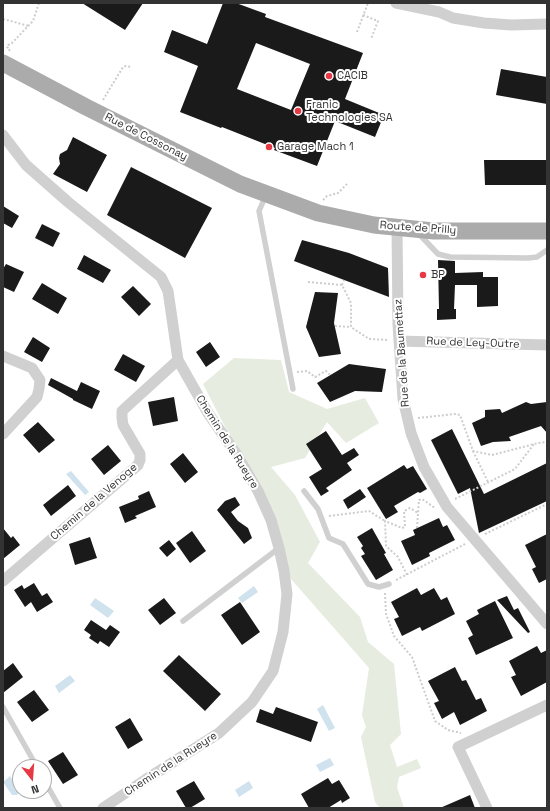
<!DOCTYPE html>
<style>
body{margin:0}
#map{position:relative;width:550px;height:811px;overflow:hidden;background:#fff;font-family:"Space Grotesk",sans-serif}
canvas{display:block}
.frame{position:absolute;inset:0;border:4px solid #333;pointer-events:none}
.north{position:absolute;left:12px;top:759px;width:40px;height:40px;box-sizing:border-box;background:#fff;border:1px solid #adadad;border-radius:50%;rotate:163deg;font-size:11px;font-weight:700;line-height:16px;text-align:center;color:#333}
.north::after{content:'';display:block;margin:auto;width:14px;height:18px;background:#e63946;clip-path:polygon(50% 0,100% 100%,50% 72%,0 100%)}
</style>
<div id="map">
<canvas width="550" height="811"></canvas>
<div class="frame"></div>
<div class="north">N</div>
</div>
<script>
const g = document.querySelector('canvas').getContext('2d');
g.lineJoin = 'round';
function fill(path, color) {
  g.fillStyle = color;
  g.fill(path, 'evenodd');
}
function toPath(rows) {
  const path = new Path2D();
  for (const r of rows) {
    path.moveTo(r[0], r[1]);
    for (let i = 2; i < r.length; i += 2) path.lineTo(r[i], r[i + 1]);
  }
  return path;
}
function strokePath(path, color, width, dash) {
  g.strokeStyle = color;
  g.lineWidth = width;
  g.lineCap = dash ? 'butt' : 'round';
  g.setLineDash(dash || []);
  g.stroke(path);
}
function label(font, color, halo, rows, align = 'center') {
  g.font = font + ' "Space Grotesk",sans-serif';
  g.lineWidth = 4;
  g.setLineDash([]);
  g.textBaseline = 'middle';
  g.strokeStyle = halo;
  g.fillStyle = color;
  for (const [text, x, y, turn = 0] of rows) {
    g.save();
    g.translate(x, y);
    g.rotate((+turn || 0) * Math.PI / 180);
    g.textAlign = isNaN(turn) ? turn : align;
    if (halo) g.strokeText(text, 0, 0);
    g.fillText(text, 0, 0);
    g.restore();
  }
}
fill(toPath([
 [234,358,281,360,289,392,327,409,365,398,379,423,346,443,327,422,305,458,271,467,295,495,320,542,308,563,360,617,368,642,394,664,401,734,390,745,397,767,417,759,421,768,399,777,397,787,404,808,380,808,375,802,361,737,366,727,362,715,369,668,284,571,258,491,203,384]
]), '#e6ecdf');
fill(toPath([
 [71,471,89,492,85,495,66,474],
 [254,586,258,592,242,603,238,598],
 [95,598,114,611,108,618,90,605],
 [70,675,75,681,59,693,55,686],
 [323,705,335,728,329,731,317,709],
 [330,758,334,765,320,772,316,765],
 [10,776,19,791,17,795,12,795,3,782],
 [249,781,253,788,239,797,235,790]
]), '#cfe2ee');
fill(toPath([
 [82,3,143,3,125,30],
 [223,3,236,3,266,14,265,17,363,53,345,99,384,115,375,137,335,121,317,166,274,150,275,148,222,127,221,128,180,112,198,66,164,52,172,30,207,44],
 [256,43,310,64,291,110,237,89],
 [501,69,547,77,547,104,496,95],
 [73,137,107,155,87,192,53,174,60,164,59,158,60,154,67,150],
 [484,160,547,160,547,185,485,185],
 [131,167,212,208,185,258,107,215],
 [3,206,19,216,12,228,3,223],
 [42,224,60,233,53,247,35,238],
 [302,240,349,253,388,268,389,297,294,261],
 [84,255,111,270,103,283,77,269],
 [438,260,455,261,455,273,483,272,483,277,498,277,498,306,477,307,477,285,455,285,454,309,456,309,456,319,437,320,437,309,439,309],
 [6,264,24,272,14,292,3,287,3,269],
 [42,283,67,298,58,314,32,299],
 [133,286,151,304,139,316,121,297],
 [315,292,338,293,334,323,341,354,319,357,306,327],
 [33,337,50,348,42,362,24,352],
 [210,342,220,357,206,367,196,352],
 [123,354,145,366,136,382,114,370],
 [349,364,386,369,382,392,355,391,330,402,317,383],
 [51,378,77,391,81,382,100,391,92,409,73,400,73,399,48,385],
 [174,397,178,421,153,426,148,402],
 [526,402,531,404,547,402,547,433,541,426,509,437,511,441,493,442,481,446,472,423,485,417,485,410,500,409,502,413],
 [38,422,55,440,39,453,23,435],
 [452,429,484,494,547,463,547,501,479,533,470,488,458,494,431,440],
 [326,431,342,455,354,448,359,455,347,463,352,470,326,488,329,491,321,496,309,477,322,469,306,444],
 [108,445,121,461,104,475,91,459],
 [183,453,198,472,185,483,170,464],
 [404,465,407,469,413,466,427,489,420,493,418,492,394,506,398,512,386,519,367,488],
 [68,485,76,496,51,516,43,505],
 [360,489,366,497,348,509,343,500],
 [149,491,156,507,135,516,137,518,125,523,119,507,139,499,138,496],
 [235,497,240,505,231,512,238,521,248,528,252,538,244,544,217,510,225,501],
 [439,518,443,527,447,525,455,540,429,553,430,556,412,565,401,541,415,535,413,530],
 [3,528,11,538,13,536,20,545,3,559],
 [372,528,386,553,384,554,393,570,376,580,361,556,365,554,361,548,363,546,357,537],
 [192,531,206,551,190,563,176,543],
 [547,534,547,579,539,583,532,569,536,567,525,545],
 [90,537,97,558,75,565,69,544],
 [169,540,176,549,167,557,159,548],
 [34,583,42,596,47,593,53,602,37,612,31,602,25,607,14,590,22,585,24,589],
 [417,588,421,595,434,588,441,600,447,597,455,614,422,631,420,627,402,636,394,619,399,617,391,602],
 [507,596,514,610,518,608,530,632,528,633,497,600],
 [164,598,176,613,160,625,148,610],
 [495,601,513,638,476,655,468,638,473,635,466,621,479,614,477,610],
 [240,602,260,632,242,645,221,615],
 [91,620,106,630,110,625,120,632,109,647,100,641,98,644,89,638,91,635,84,630],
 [537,646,541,653,547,650,547,682,521,696,511,677,516,675,509,661],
 [179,655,221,694,205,711,163,671],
 [13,663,23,677,3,693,3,671],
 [455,667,462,681,466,680,476,700,481,698,487,711,460,725,454,712,442,719,434,703,439,701,428,681],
 [34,690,49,710,32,722,17,702],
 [276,707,318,722,311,742,256,722,260,709,273,714],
 [130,718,143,740,128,749,115,727],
 [63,752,78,775,63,784,48,761],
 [328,778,332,784,339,780,350,798,342,803,341,800,328,808,309,808,301,794],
 [194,781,205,799,190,808,186,808,176,791],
 [470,795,475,808,440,808]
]), '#1a1a1a');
strokePath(toPath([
 [363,15,378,21,371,39],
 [3,19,29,26],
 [357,32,368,3],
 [9,51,10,49,7,47,8,45,11,44,33,21,39,3],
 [103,100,123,67,126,66,131,67],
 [323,200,327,196,338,193,347,184],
 [308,282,342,285,351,303,351,327,369,339,389,340],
 [342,285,344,280],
 [335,326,351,327],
 [297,372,307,371,315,377,326,371,330,375],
 [418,418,455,414,460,415,473,451,492,455,538,443,547,442],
 [473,451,488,482],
 [455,499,515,469,534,444],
 [329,516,369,511,385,521],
 [417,528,418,513],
 [485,534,547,504],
 [407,575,398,557,386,546,385,521,402,528,405,527,404,511,410,508,418,513,419,500,422,499,435,508],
 [396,580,465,544],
 [385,593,386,614,394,636,412,657,435,721,448,730,461,733]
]), '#cdcdcd', 2, [2, 2]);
strokePath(toPath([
 [266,195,259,211,293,389],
 [419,234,438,254,450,257,528,258,537,257,547,250],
 [304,491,318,509,329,538,343,544,368,584,379,587,389,584],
 [183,621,279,548],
 [3,707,37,767],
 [44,780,60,808]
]), '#d0d0d0', 5.5);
strokePath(toPath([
 [396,3,439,12,453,18,484,23,511,25,547,24],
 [3,135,26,165,68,202,161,277,168,291,178,360,208,413,237,455,258,491,271,520,279,548,284,571,287,594,283,632,273,671,252,702,219,733,145,780,103,808],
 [397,227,398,325,403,399,411,433,424,467,447,507,547,624],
 [399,341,547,345],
 [3,356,32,368,40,380,39,389,37,397,3,434],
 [3,581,138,465,140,460,140,454,123,425,122,418,122,411,178,360],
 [487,808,458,747,547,705]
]), '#d0d0d0', 11);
strokePath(toPath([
 [3,63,86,107,240,184,318,213,374,225,434,231,547,231]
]), '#ababab', 17);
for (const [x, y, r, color] of [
 [329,76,4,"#e63946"],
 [298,111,4,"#e63946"],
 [269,147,4,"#e63946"],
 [423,275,4,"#e63946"]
]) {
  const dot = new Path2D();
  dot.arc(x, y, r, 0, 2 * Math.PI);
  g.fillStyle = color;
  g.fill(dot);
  strokePath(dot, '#fff', 1.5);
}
label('11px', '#333', '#fff', [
 ["CACIB",337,76],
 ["Franic",306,105],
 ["Technologies SA",306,118],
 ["Garage Mach 1",277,147],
 ["BP",431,275]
], 'left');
label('11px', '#333', '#fff', [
 ["Rue de Cossonay",146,137,27],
 ["Route de Prilly",418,228,4],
 ["Rue de Ley-Outre",473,343,2],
 ["Rue de la Baumettaz",402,353,-94],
 ["Chemin de la Rueyre",227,442,58],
 ["Chemin de la Venoge",94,502,-41],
 ["Chemin de la Rueyre",171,764,-33]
]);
</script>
